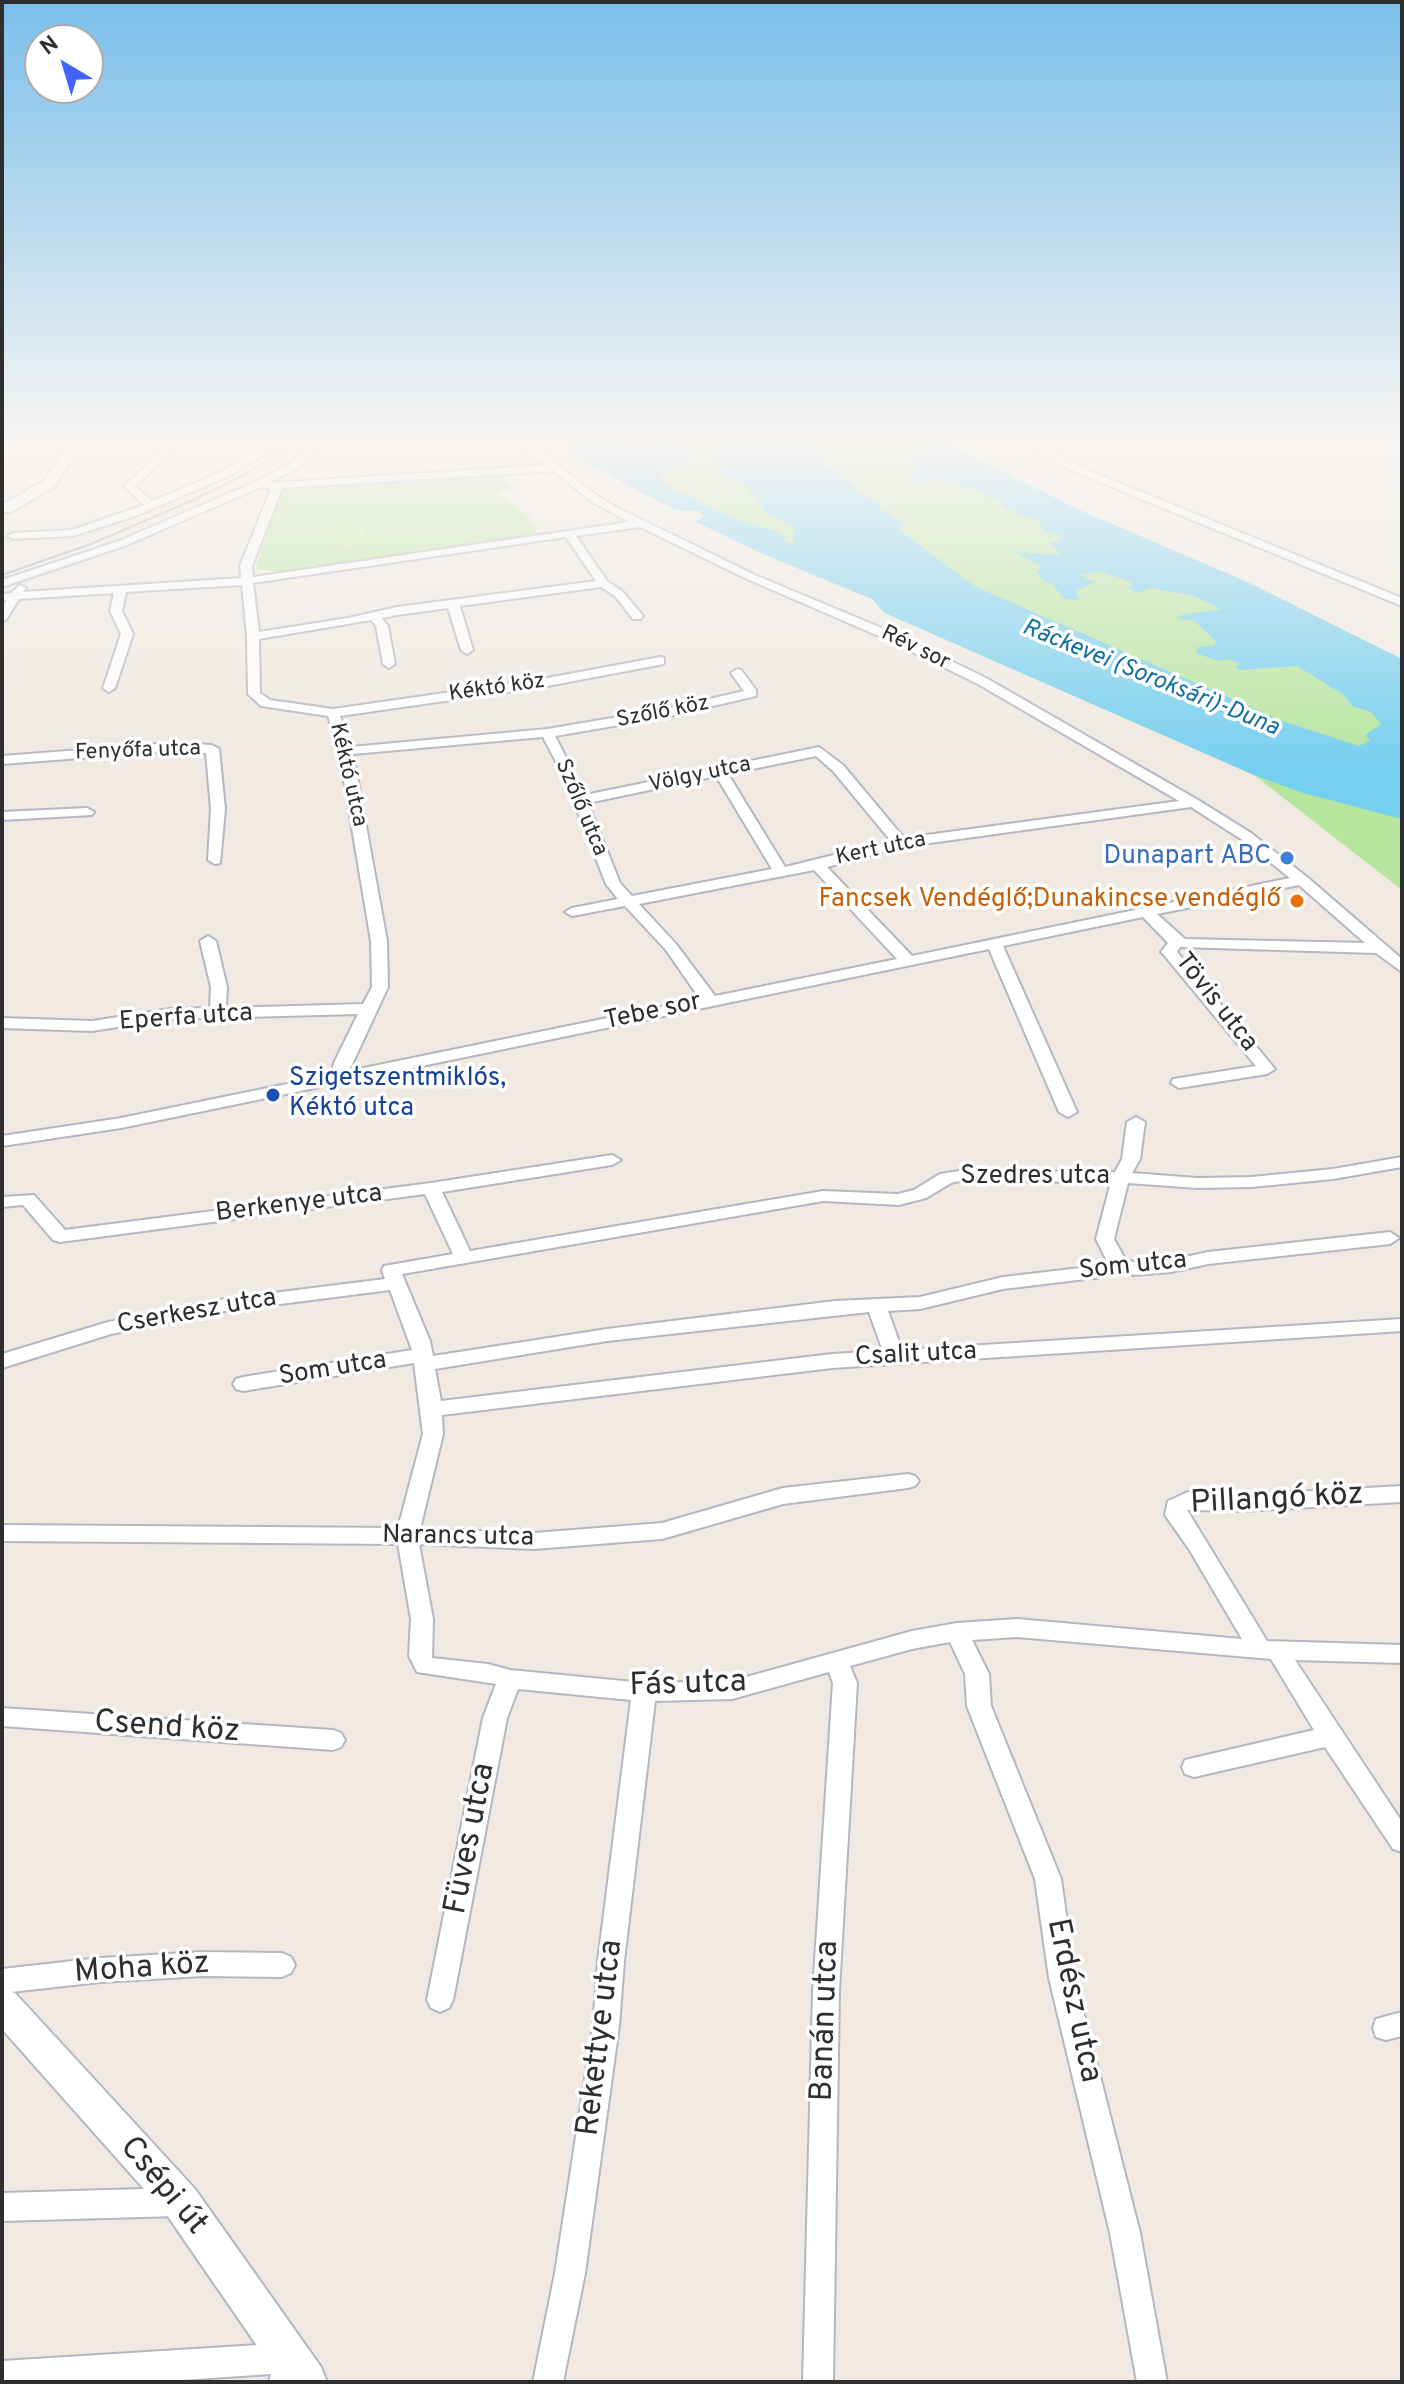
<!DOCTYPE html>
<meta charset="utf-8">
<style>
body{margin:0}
#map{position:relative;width:1404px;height:2384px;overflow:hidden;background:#efe9e1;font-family:Overpass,sans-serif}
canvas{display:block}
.frame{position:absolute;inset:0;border:4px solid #2e2e2e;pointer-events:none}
.north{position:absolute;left:24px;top:24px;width:80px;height:80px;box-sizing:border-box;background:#fff;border:2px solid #ababab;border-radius:50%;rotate:322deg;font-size:22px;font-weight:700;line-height:32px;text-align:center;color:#2e2e2e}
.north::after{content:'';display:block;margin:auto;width:28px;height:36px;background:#4264fb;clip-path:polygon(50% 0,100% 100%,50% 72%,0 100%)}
</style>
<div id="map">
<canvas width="1404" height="2384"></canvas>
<div class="frame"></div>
<div class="north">N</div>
</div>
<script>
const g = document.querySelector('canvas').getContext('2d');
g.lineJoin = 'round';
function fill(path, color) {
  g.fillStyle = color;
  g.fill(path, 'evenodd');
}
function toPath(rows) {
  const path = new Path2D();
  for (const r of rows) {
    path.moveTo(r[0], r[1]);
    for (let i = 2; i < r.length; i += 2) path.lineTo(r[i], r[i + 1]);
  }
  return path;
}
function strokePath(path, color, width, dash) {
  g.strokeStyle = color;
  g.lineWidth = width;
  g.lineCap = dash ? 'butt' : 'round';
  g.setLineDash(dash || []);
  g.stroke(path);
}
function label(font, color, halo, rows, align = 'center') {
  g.font = font + ' Overpass,sans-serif';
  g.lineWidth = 7;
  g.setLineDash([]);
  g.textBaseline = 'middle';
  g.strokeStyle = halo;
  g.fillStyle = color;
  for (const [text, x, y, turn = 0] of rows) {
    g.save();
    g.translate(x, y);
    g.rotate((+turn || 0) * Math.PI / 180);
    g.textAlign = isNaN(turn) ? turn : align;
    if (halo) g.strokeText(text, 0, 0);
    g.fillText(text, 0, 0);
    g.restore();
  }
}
fill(toPath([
 [563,439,939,439,1077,509,1245,581,1402,659,1402,890,1254,775,885,613,872,599,763,554,696,522,704,517,701,511,676,510,593,467,563,443],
 [501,474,515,488,497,493,532,518,527,519,539,536,284,572,256,569,280,489]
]), '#b6e59e');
fill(toPath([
 [354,520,373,543,341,547,324,524]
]), '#c9ec9a');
fill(toPath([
 [563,439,629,439,617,440,615,443,638,450,647,443,638,439,672,439,688,450,681,464,657,473,664,485,738,520,776,531,785,537,784,541,797,545,792,538,795,535,792,526,766,513,746,487,720,474,722,466,714,457,720,454,719,449,706,439,807,439,826,452,821,455,824,463,848,481,858,494,878,501,880,509,905,523,898,529,974,586,1285,722,1359,746,1370,740,1365,735,1381,724,1371,712,1352,706,1344,695,1297,666,1240,670,1236,667,1240,664,1228,659,1218,661,1196,653,1198,647,1215,645,1216,641,1193,620,1178,619,1181,615,1221,609,1194,596,1152,588,1138,593,1126,587,1132,585,1131,582,1100,571,1079,575,1095,582,1076,591,1079,600,1064,599,1053,585,1043,581,1037,572,1042,566,1014,552,1061,555,1050,543,1062,540,1062,537,1043,530,1040,522,1005,508,1001,503,978,491,937,479,913,482,908,474,917,470,912,461,925,454,910,446,905,439,939,439,1077,509,1245,581,1402,659,1402,819,1303,793,1254,775,885,613,872,599,763,554,696,522,704,517,701,511,676,510,593,467,563,443]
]), '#75cff0');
const minor = toPath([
 [176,439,187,439,135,486,152,501,214,475,245,458,269,439,280,439,253,462,222,479,138,515,73,536,13,539,8,536,13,533,72,530,144,505,124,486,176,439],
 [315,439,325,439,299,467,269,483,546,465,513,439,524,439,599,497,618,508,755,575,896,634,986,678,1198,800,1251,833,1307,877,1402,959,1402,972,1376,953,1180,947,1177,952,1275,1069,1267,1074,1179,1088,1171,1083,1173,1079,1256,1066,1164,955,1161,952,1168,943,1143,917,1003,946,1077,1112,1068,1117,1059,1112,989,949,121,1128,2,1146,2,1136,121,1118,331,1075,334,1063,358,1014,170,1019,92,1031,2,1028,2,1018,92,1021,170,1009,210,1008,211,987,200,941,208,936,216,941,227,987,226,1008,363,1004,372,987,371,941,339,751,328,716,261,706,248,694,247,636,242,585,126,592,122,611,133,634,115,688,109,692,103,688,121,634,110,611,114,593,19,599,6,620,2,621,2,608,7,600,2,600,2,594,11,593,20,585,26,588,23,592,241,578,240,566,271,489,261,487,127,545,2,587,2,580,119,541,255,482,291,463,315,439],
 [553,471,591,501,629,522,253,577,252,566,282,488,553,471],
 [640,527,747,579,888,640,978,684,1179,801,904,838,843,765,819,747,585,795,555,736,666,717,756,696,756,690,741,670,737,669,731,673,744,691,666,709,547,729,351,747,340,716,542,687,664,664,664,658,660,657,542,679,333,709,270,700,260,693,259,639,371,620,376,626,383,664,389,668,395,664,388,626,382,618,397,615,448,608,461,650,467,654,473,650,460,606,601,587,615,596,633,619,641,619,643,616,623,592,607,581,576,536,640,527],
 [566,537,596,581,397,607,348,618,259,632,253,583,566,537],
 [543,737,564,777,606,884,618,899,572,908,565,912,572,916,625,906,666,950,700,999,349,1071,388,987,387,941,353,754,543,737],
 [816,756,833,771,891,841,785,867,728,774,816,756],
 [716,776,772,869,632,896,620,883,588,803,716,776],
 [1191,807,1241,839,1290,878,912,956,827,867,901,847,1191,807],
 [814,870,897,959,715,996,676,944,639,904,814,870],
 [1299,885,1365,943,1185,939,1157,914,1299,885],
 [1019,439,1031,439,1083,468,1402,598,1402,606,1075,472,1019,439],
 [171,743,212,745,219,749,225,809,220,863,215,864,208,860,211,809,206,753,171,751,2,764,2,756,171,743],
 [87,808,94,812,92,815,2,820,2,812,87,808],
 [1136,1117,1145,1122,1140,1159,1132,1173,1197,1178,1252,1177,1333,1169,1402,1157,1402,1167,1333,1179,1252,1187,1197,1188,1128,1183,1114,1239,1125,1259,1136,1263,1171,1260,1208,1252,1390,1232,1399,1238,1390,1244,1208,1264,1171,1272,1134,1275,1119,1270,1102,1277,1003,1289,920,1309,888,1311,902,1350,1402,1319,1402,1331,832,1368,442,1415,443,1434,420,1529,534,1533,662,1523,783,1488,908,1474,915,1476,919,1481,915,1486,908,1488,783,1504,662,1539,534,1549,419,1544,433,1619,432,1658,488,1664,510,1670,644,1683,732,1681,912,1631,957,1623,1017,1619,1242,1639,1189,1549,1165,1515,1168,1501,1188,1492,1243,1495,1402,1486,1402,1502,1243,1511,1187,1510,1267,1641,1402,1645,1402,1663,1295,1660,1402,1822,1402,1852,1393,1849,1325,1747,1194,1777,1185,1774,1182,1767,1185,1760,1314,1730,1271,1659,1017,1637,972,1640,989,1674,991,1706,1061,1879,1075,1978,1140,2233,1167,2382,1137,2382,1110,2233,1049,1978,1035,1879,967,1706,965,1674,950,1642,912,1649,850,1666,857,1683,839,1991,833,2382,803,2382,813,1991,833,1683,829,1672,732,1699,655,1701,624,1961,619,2026,585,2273,563,2382,533,2382,555,2273,593,2026,598,1961,631,1700,518,1689,507,1718,453,2000,449,2008,440,2012,431,2008,427,2000,483,1718,496,1684,417,1672,409,1656,411,1619,398,1544,2,1541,2,1525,398,1528,423,1434,414,1363,243,1391,236,1389,233,1384,236,1379,243,1377,412,1350,390,1290,225,1311,111,1334,2,1368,2,1354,108,1322,225,1299,385,1279,382,1270,384,1266,453,1254,425,1194,60,1242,53,1240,23,1205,2,1207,2,1197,34,1195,65,1230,431,1183,612,1155,621,1160,612,1165,442,1192,470,1251,823,1191,898,1194,914,1190,940,1174,959,1171,1115,1172,1122,1159,1127,1122,1136,1117],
 [959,1181,1111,1182,1096,1239,1107,1261,1098,1266,1003,1277,920,1297,835,1301,607,1329,433,1356,430,1341,402,1274,823,1201,899,1205,926,1198,951,1183,959,1181],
 [869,1312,883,1351,832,1354,441,1401,435,1369,607,1341,869,1312],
 [2,1708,333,1730,341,1733,345,1740,341,1747,333,1750,2,1726,2,1708],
 [202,1952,282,1953,291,1957,295,1965,291,1973,282,1977,202,1976,100,1982,2,1993,2,1969,100,1958,202,1952],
 [1402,2012,1402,2036,1386,2040,1376,2037,1373,2028,1376,2019,1402,2012],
 [178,2188,188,2192,192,2202,188,2212,178,2216,2,2221,2,2193,178,2188],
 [290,2343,301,2347,305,2358,299,2382,269,2382,271,2374,151,2382,2,2382,2,2361,290,2343]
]);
const tertiary = toPath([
 [72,439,85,439,55,486,11,512,2,512,2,505,45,480,72,439],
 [2,1988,15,1993,195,2189,321,2367,327,2382,282,2382,167,2215,2,2029,2,1988]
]);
strokePath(minor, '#b4b7c1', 4);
strokePath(tertiary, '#b4b7c1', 4);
fill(minor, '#fff');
fill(tertiary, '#fff');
strokePath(toPath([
 [2,575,91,544,191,501,252,471,298,439]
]), '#a3a6b8', 2);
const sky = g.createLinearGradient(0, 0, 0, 772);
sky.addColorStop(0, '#7abfeb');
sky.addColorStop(0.57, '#f8f5f2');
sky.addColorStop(1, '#f8f5f200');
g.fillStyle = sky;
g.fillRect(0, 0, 1404, 772);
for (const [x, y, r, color] of [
 [1287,858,8,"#3f7fe0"],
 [1297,901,8,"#e8710a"],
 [273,1095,8,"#1a4fb4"]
]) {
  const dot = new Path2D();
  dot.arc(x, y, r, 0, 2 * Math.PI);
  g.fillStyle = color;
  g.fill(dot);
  strokePath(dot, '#fff', 3);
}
label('22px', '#2e2e2e', '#fff', [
 ["Rév sor",915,649,26],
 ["Kéktó köz",497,689,-8],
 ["Szőlő köz",663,713,-11],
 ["Fenyőfa utca",138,752,-2],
 ["Kéktó utca",347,775,77],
 ["Völgy utca",700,776,-12],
 ["Szőlő utca",580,808,67],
 ["Kert utca",881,850,-12]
]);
label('italic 24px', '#0d6fa3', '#fff', [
 ["Ráckevei (Soroksári)-Duna",1150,679,22]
]);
label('26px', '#366cbe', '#fff', [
 ["Dunapart ABC",1271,858]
], 'right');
label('26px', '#c56008', '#fff', [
 ["Fancsek Vendéglő;Dunakincse vendéglő",1281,901]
], 'right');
label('26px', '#2e2e2e', '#fff', [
 ["Tövis utca",1215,1003,52],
 ["Tebe sor",653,1013,-12],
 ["Eperfa utca",186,1019,-4],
 ["Szedres utca",1035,1178],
 ["Berkenye utca",299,1205,-7],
 ["Som utca",1133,1267,-6],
 ["Cserkesz utca",197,1313,-10],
 ["Csalit utca",916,1356,-3],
 ["Som utca",333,1370,-9],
 ["Narancs utca",458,1538,1]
]);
label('26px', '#164399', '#fff', [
 ["Szigetszentmiklós,",289,1080],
 ["Kéktó utca",289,1110]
], 'left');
label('32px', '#2e2e2e', '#fff', [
 ["Pillangó köz",1277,1501,-3],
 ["Fás utca",688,1686,-2],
 ["Csend köz",167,1729,4],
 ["Füves utca",472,1839,-79],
 ["Moha köz",142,1970,-4],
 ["Erdész utca",1072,2001,78],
 ["Banán utca",827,2021,-88],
 ["Rekettye utca",602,2038,-83],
 ["Csépi út",162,2187,50]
]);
</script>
